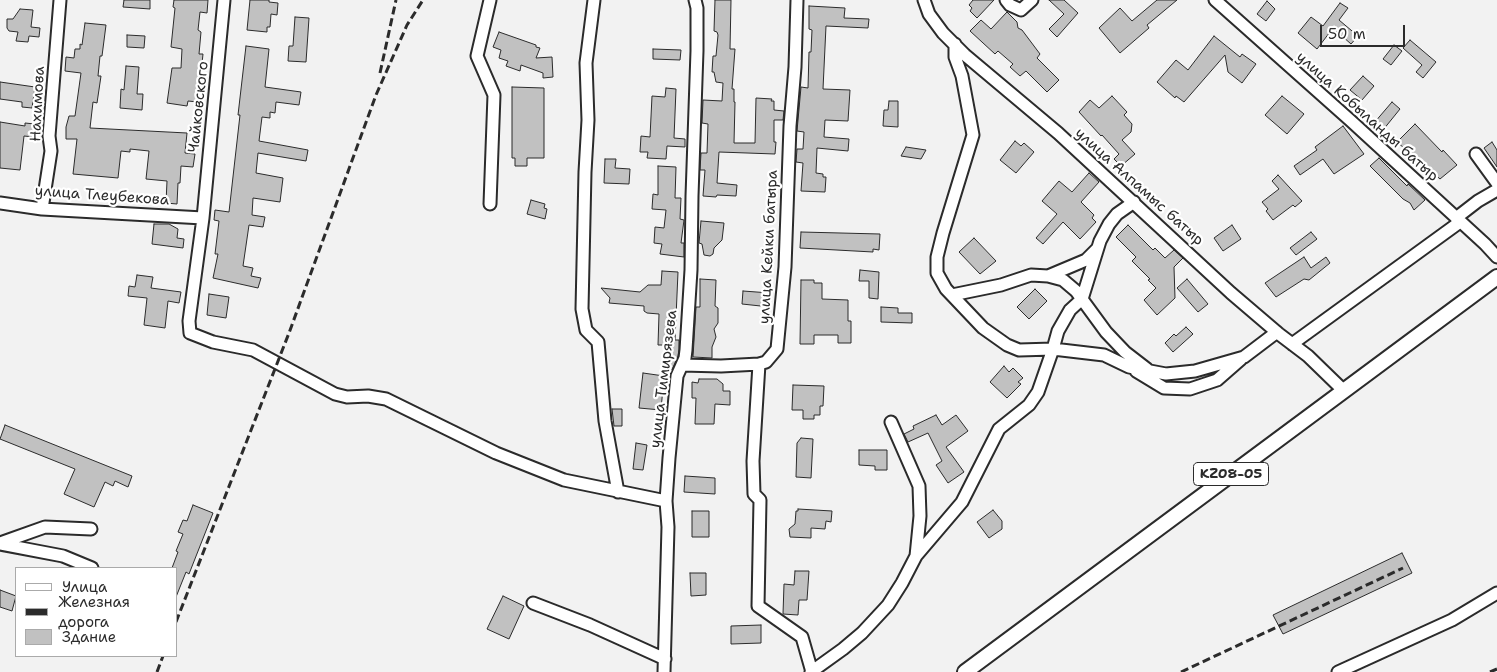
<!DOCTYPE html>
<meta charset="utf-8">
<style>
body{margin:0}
#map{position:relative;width:1497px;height:672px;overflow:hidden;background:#f2f2f2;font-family:"Shantell Sans",sans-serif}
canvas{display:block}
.legend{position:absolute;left:15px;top:567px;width:162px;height:90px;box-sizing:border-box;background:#fff;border:1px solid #aaa;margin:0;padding:6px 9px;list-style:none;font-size:15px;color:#2b2b2b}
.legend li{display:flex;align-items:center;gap:10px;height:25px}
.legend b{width:25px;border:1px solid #aaa}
.scale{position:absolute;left:1320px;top:25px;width:85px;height:22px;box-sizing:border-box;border:2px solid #2b2b2b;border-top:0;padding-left:6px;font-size:15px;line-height:18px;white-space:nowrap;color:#2b2b2b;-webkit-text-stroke:4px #fff;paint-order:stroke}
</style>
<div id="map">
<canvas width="1497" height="672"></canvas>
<ul class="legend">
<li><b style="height:6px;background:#fff"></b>Улица</li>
<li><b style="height:6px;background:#2b2b2b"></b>Железная дорога</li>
<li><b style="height:14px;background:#c1c1c1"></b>Здание</li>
</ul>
<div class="scale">50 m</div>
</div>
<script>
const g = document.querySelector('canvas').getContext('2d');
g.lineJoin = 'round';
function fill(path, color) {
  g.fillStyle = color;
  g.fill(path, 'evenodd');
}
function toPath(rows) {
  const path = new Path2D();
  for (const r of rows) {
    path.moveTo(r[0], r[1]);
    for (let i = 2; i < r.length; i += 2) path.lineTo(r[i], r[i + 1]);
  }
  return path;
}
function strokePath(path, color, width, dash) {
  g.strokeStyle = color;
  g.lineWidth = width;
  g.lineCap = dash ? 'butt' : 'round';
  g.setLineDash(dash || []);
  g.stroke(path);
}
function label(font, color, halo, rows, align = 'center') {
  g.font = font + ' "Shantell Sans",sans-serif';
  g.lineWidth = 4.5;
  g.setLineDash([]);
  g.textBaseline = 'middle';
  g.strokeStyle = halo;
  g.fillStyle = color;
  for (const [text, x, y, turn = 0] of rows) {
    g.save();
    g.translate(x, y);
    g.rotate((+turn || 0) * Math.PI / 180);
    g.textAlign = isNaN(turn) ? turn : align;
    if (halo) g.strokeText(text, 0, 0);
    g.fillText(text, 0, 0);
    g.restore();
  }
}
const building = toPath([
 [124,0,150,0,150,9,123,7,124,0],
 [174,0,208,0,207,13,200,12,198,30,201,32,199,54,203,54,198,102,188,101,187,106,167,103,172,68,181,68,182,49,171,47,175,8,173,7,174,0],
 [250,0,269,0,269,2,278,3,277,15,271,14,270,27,267,27,267,32,247,30,250,0],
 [715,0,731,0,730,49,735,49,732,89,734,89,734,102,735,102,734,143,755,143,756,98,772,99,771,101,774,101,774,110,784,111,783,120,774,120,774,142,776,142,775,154,719,152,717,183,737,185,736,196,717,195,716,197,703,196,705,170,700,170,701,153,707,153,708,124,702,123,703,100,722,101,723,83,716,82,714,72,712,72,713,56,716,56,718,35,717,32,714,31,715,0],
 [973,0,994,0,977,18,970,11,972,8,969,5,973,0],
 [1049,0,1064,0,1078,13,1057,37,1049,29,1064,14,1049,0],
 [1157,0,1177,0,1147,25,1149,28,1120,53,1099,28,1120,8,1132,21,1157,0],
 [1267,1,1275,9,1266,21,1257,14,1267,1],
 [1340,3,1348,8,1339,20,1358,36,1351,44,1333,28,1317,49,1298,33,1311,17,1323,26,1340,3],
 [809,6,845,8,844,18,869,19,868,28,826,26,823,89,850,90,848,121,825,120,824,137,849,139,848,151,817,148,816,173,823,174,823,177,826,177,825,192,801,191,803,163,796,162,797,149,803,149,804,132,797,131,801,87,808,88,809,52,811,52,812,30,809,29,809,6],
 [20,9,33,10,31,27,40,28,39,37,29,36,28,42,16,41,18,32,9,31,7,28,7,19,13,19,20,9],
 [1007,12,1017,22,1018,28,1022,30,1040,54,1037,58,1059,80,1047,92,1026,71,1020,76,1010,67,1013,64,998,51,995,54,970,31,981,20,991,29,1007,12],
 [295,17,309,18,306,62,288,61,289,46,293,46,295,17],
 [85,23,106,25,102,56,100,56,98,76,101,76,97,103,93,102,90,128,187,133,185,153,195,154,193,167,181,166,180,183,178,183,177,204,166,203,167,181,146,179,149,151,130,149,130,152,121,151,118,178,73,174,77,139,66,139,66,127,69,116,75,116,81,73,65,71,66,57,74,58,75,49,80,49,80,44,82,45,85,23],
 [499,32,536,45,536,47,540,48,536,58,552,57,553,77,543,78,543,73,521,65,520,71,506,66,508,61,499,58,501,50,493,47,499,32],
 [127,35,145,36,144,48,127,47,127,35],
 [1214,36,1240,57,1242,54,1256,64,1242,83,1228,72,1225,55,1184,102,1176,96,1175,98,1157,82,1176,60,1188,70,1214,36],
 [1410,40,1436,62,1423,78,1416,72,1422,65,1403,48,1410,40],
 [1394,45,1402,51,1391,65,1383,59,1394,45],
 [246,46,269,49,265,87,301,92,299,105,276,102,275,113,270,112,270,118,262,117,259,141,308,150,306,161,258,153,256,173,283,178,280,202,253,198,252,215,265,217,263,227,249,225,243,266,253,268,251,276,261,278,258,288,213,278,218,254,215,254,219,221,214,220,215,210,229,212,240,115,238,115,246,46],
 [653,49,681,50,680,60,653,59,653,49],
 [126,66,139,67,137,94,143,94,142,110,120,108,121,89,124,90,126,66],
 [1363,76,1374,86,1362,100,1350,90,1363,76],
 [0,82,35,87,32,108,22,107,22,102,0,99,0,82],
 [512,87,544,88,544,158,527,158,527,166,515,166,515,158,512,158,512,87],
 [666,88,676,89,674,138,685,139,685,147,667,146,666,159,647,158,648,152,640,152,641,136,650,137,652,96,665,97,666,88],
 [1112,96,1127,112,1124,115,1132,124,1131,132,1122,140,1135,154,1121,166,1114,159,1119,154,1102,135,1101,136,1079,112,1090,100,1099,108,1112,96],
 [1282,96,1304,114,1287,134,1265,115,1282,96],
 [889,101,898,101,898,127,883,126,884,110,888,110,889,101],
 [1392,102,1400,109,1383,130,1374,123,1392,102],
 [0,122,25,126,25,123,35,124,34,137,24,136,20,170,0,168,0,122],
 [1415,124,1442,152,1443,150,1457,165,1440,179,1397,142,1415,124],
 [1343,126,1364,154,1334,174,1323,159,1300,175,1294,166,1317,150,1315,147,1343,126],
 [1015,141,1021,146,1024,143,1034,152,1016,173,1000,160,1015,141],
 [1492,142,1497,150,1497,167,1484,148,1492,142],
 [906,147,926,150,921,159,901,156,906,147],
 [1379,158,1407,186,1408,184,1425,200,1414,210,1410,203,1403,199,1370,166,1379,158],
 [605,159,616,159,615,168,630,169,629,184,604,183,605,159],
 [658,166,676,167,675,198,681,198,680,219,684,220,681,243,684,243,684,257,660,254,662,244,654,243,655,227,664,228,666,210,652,209,653,194,658,195,658,166],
 [1089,173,1099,182,1081,202,1094,215,1092,218,1096,222,1080,239,1063,222,1043,244,1036,238,1057,214,1042,201,1059,181,1072,192,1089,173],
 [1278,175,1302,201,1295,207,1293,205,1273,220,1266,211,1268,209,1262,202,1279,189,1272,181,1278,175],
 [531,200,545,204,544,208,547,209,545,219,527,214,531,200],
 [701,221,724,223,722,240,714,248,713,254,710,256,704,255,702,244,699,243,701,221],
 [154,224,169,224,178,229,177,238,184,239,183,248,152,244,154,224],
 [1128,225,1153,250,1155,248,1165,258,1174,250,1183,258,1174,267,1175,298,1157,315,1144,300,1156,288,1148,280,1150,279,1132,261,1136,257,1116,237,1128,225],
 [1232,225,1241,239,1223,251,1214,238,1232,225],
 [801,232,880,234,879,250,873,249,873,252,800,248,801,232],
 [1311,232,1317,239,1296,255,1290,248,1311,232],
 [974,238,996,261,980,274,959,252,974,238],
 [1304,257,1311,268,1326,257,1330,263,1309,280,1304,279,1276,297,1265,283,1304,257],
 [860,270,879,272,878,299,869,298,869,281,859,281,860,270],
 [662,271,678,272,675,340,679,340,679,349,678,356,672,370,662,366,668,345,658,345,659,314,647,313,644,311,644,306,609,303,610,298,601,288,640,292,648,285,661,285,662,271],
 [137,275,153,277,151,288,181,292,179,303,168,301,165,328,144,325,147,298,128,296,129,286,135,287,137,275],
 [700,279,716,280,715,306,718,308,718,323,714,329,716,337,712,347,712,358,693,357,696,307,700,307,700,279],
 [1187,279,1208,304,1198,312,1177,288,1187,279],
 [801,280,814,280,814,283,822,283,822,299,848,300,848,321,851,321,851,343,838,343,838,335,814,335,814,344,800,344,801,280],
 [1035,289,1047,301,1029,319,1017,307,1035,289],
 [743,291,770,293,770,307,742,304,743,291],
 [209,294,229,297,226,318,207,315,209,294],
 [881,307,898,308,898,313,912,313,912,323,881,322,881,307],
 [1186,327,1193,334,1173,352,1165,343,1174,334,1176,336,1186,327],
 [1004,366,1009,372,1013,368,1023,378,1018,382,1021,384,1007,398,990,382,1004,366],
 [643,373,664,376,661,410,639,408,643,373],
 [699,379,717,379,723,384,723,391,730,391,730,405,715,404,714,424,695,424,696,398,692,398,692,382,698,383,699,379],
 [793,385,824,386,823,406,820,406,820,415,814,415,814,419,803,419,803,410,792,410,793,385],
 [612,409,622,409,622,426,614,426,612,409],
 [936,415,942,425,956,415,968,431,946,447,964,472,948,483,936,465,942,461,928,433,908,442,904,434,914,429,913,426,936,415],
 [5,425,132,476,128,487,115,481,113,486,105,482,94,507,64,494,75,469,0,439,5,425],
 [801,438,813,439,811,478,796,477,797,443,801,438],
 [636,443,647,445,643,470,633,469,636,443],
 [859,450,887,450,887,470,875,470,875,466,859,465,859,450],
 [685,476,715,478,715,494,684,492,685,476],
 [193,505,213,513,189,574,186,572,176,597,176,568,172,568,178,552,176,551,183,534,178,532,183,520,187,521,193,505],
 [798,509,832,511,831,522,826,521,825,529,811,528,811,538,790,537,789,529,795,524,796,511,798,511,798,509],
 [993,510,1002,521,1002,529,989,538,977,522,993,510],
 [692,511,709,511,709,537,692,537,692,511],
 [1402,553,1412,573,1283,634,1273,615,1402,553],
 [795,571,809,571,807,600,799,600,798,615,783,614,784,584,794,585,795,571],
 [690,573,706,573,706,595,691,596,690,573],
 [0,590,16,596,12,611,0,607,0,590],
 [503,596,524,606,509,639,487,629,503,596],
 [761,625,761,643,731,644,731,626,761,625]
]);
fill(building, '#c1c1c1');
strokePath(building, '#2b2b2b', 1);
const minor = toPath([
 [224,0,203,218,189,321,190,333,213,342,253,350,335,394,347,397,368,396,386,399,496,453,564,480,666,501],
 [594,0,586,63,588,120,585,172,582,309,586,330,598,342,605,421,618,492],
 [924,0,929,14,943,33,965,55,1058,133,1231,293,1279,334,1308,356,1343,390],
 [1006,0,1010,5,1021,10,1032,0],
 [1215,0,1351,121,1485,244,1497,257],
 [955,44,955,57,962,76,973,135,943,233,937,257,937,273,946,289,983,328,1007,345,1019,350,1053,349,1104,355,1129,367,1166,374,1195,371,1244,357,1277,332],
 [1476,154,1497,183],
 [0,203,42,209,203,218],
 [490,204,494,95,477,56,490,0],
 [42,209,51,151,49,136,60,0],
 [1456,218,1478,201,1497,190],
 [1048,276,1086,260,1097,249],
 [952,295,1001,285,1031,275,1048,276,1063,280,1076,291,1106,332,1125,352,1147,369],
 [1292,344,1460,222],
 [759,364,753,461,754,494,760,500,758,606,802,637,812,672],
 [682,365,721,366,759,364,766,362,777,349,785,267,790,126,795,67,797,0],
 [1136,371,1164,388,1190,389,1217,380,1241,359],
 [891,422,919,486,920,516,916,556],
 [0,543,45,527,91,529],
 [0,544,63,556,92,568],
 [533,603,590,625,665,659],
 [664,672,668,527,666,501,669,458,677,376,685,358,686,350,691,270,692,196,697,51,697,8,695,0],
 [811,672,843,649,862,633,888,605,902,583,916,556,962,502,999,429,1029,405,1038,392,1053,349,1058,331,1070,310,1082,299,1100,241,1109,224,1117,214,1134,202],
 [1338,672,1452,620,1497,593]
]);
const major = toPath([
 [965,672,1497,277]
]);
strokePath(minor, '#2b2b2b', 15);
strokePath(major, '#2b2b2b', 18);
strokePath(minor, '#fff', 11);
strokePath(major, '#fff', 14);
strokePath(toPath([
 [380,73,396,0],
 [176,622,289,333,376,95,407,25,423,0],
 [157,672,163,656],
 [1181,672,1403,568],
 [1490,672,1497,669]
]), '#2b2b2b', 3, [8, 4]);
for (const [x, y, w] of [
 [1231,474,75]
]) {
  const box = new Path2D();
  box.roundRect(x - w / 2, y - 11.5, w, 23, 4);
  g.fillStyle = '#fff';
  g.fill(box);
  strokePath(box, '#2b2b2b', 1);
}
label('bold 14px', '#2b2b2b', null, [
 ["KZ08-05",1231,474]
]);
label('15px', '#2b2b2b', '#fff', [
 ["Нахимова",38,104,-87],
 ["Чайковского",199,107,-84],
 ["улица Кобыланды батыр",1367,117,42],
 ["улица Алпамыс батыр",1139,187,42],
 ["улица Тлеубекова",102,196,4],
 ["улица Кейки батыра",769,247,-87],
 ["улица Тимирязева",664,379,-83]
]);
</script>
